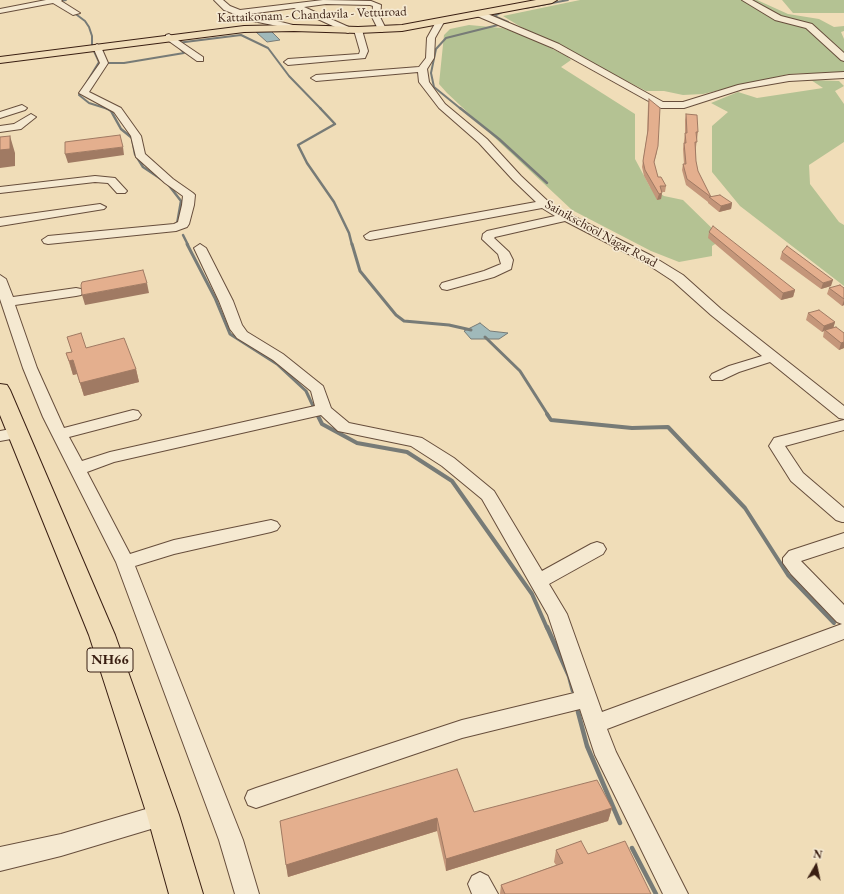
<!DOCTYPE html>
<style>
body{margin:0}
#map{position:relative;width:844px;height:894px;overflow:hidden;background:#f0ddb8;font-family:"EB Garamond",serif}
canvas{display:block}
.north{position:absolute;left:796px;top:846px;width:40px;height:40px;-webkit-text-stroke:3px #f5e9d1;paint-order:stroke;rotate:9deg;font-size:11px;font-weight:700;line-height:16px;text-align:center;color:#391e12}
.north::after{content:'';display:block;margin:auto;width:14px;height:18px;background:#391e12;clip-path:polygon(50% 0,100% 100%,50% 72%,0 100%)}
</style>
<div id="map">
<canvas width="844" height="894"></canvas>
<div class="north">N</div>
</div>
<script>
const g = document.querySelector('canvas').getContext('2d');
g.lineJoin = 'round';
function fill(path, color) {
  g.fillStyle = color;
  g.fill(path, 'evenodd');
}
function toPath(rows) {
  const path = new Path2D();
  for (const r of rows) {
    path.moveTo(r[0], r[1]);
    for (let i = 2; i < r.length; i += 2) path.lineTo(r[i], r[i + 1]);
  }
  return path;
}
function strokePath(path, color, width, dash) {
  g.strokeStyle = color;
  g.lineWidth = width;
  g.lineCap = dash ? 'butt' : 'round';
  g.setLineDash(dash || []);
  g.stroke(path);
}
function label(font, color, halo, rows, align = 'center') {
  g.font = font + ' "EB Garamond",serif';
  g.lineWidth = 3.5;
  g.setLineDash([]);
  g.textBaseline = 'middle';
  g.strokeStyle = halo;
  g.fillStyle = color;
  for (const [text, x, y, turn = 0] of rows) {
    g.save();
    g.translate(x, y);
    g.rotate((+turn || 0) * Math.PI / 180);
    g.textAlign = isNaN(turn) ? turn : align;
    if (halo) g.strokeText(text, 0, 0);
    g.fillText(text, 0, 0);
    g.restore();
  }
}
fill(toPath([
 [580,0,757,0,788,14,819,19,834,27,844,26,844,31,841,32,844,39,844,72,789,74,703,94,683,95,664,91,646,91,521,27,503,16],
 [782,0,844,0,844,13,793,13],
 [469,25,502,28,526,36,567,56,571,60,561,67,635,114,635,159,650,187,664,196,683,200,723,239,712,246,712,256,679,262,651,251,572,210,447,93,439,84,444,35,450,29],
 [811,80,839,81,844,86,835,91,844,104,844,142,809,165,810,184,839,222,844,225,844,286,740,206,712,172,712,126,728,112,711,103,738,92,757,98,823,88]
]), '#b4c293');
const water = toPath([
 [270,30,280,40,267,42,256,32,270,30],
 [480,323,490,331,508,333,499,339,471,339,464,331,480,323]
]);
fill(water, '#a0b9ba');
strokePath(water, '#777b77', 1);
strokePath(toPath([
 [62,4,61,1,66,0],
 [525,8,568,0],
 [73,12,85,21,89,27,92,36,92,45],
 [502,12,494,16,508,22,504,23],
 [177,43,241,35,268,48,289,76,321,109],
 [93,49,99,62,79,95,89,103,108,109],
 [109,63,124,63,184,53,179,47],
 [461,109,434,87,431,73,436,49,446,38,498,25]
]), '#777b77', 2);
strokePath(toPath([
 [106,108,111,111,121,129,132,138,135,154,143,167,167,183,181,201,177,224],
 [320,108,335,124,298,145,307,163,334,202,349,233,352,245],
 [460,108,499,139,547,183],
 [183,235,188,245]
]), '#777b77', 2.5);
strokePath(toPath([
 [187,244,215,298,230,334,277,364,306,391,313,406],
 [352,244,360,271,396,315,404,321,449,325,471,330],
 [485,337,520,371,548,415]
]), '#777b77', 3);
strokePath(toPath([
 [547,414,551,420,632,428,668,427,745,508,788,575,834,623],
 [318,416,322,424,357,443,407,452,452,481,532,594,547,628]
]), '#777b77', 4);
strokePath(toPath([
 [547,627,569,676,573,691],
 [578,712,587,746,620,823],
 [632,848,656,894]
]), '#777b77', 4.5);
const minor = toPath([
 [46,0,62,0,61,1,80,13,73,15,53,3,0,13,0,9,46,0],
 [214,0,223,0,230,6,240,10,323,0,371,1,381,5,380,17,386,29,382,32,378,29,372,17,373,6,370,5,326,4,304,7,351,28,352,30,348,33,294,8,249,14,297,26,297,30,253,21,224,10,214,0],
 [742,0,752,0,781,16,812,24,844,53,844,61,841,60,806,28,775,20,742,0],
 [477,12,483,12,559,44,663,102,683,102,738,85,789,75,844,72,844,78,789,81,743,89,684,108,661,108,553,48,477,16,477,12],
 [437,20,440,20,444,22,435,38,434,58,427,69,429,82,445,104,487,139,521,176,553,206,652,256,683,275,721,309,844,406,844,419,839,418,770,362,739,372,722,380,712,380,710,377,712,374,729,366,762,356,711,315,673,281,644,262,565,221,495,237,494,238,509,252,513,260,511,269,494,277,447,290,442,289,440,286,442,283,484,271,501,264,498,254,482,239,483,234,487,231,555,216,542,208,370,240,366,239,364,236,370,232,536,202,513,180,479,143,439,108,419,82,418,72,316,81,311,78,316,75,419,67,426,58,427,38,437,20],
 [358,27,362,30,368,51,365,58,288,65,284,62,288,59,359,54,360,51,354,30,358,27],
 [169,34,203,57,203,61,197,61,166,39,166,35,169,34],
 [97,44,101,47,108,63,89,92,121,108,141,136,145,154,173,179,193,193,195,195,194,205,189,224,187,227,176,231,48,244,44,243,42,240,48,236,174,224,178,222,182,205,183,196,165,183,136,157,131,136,114,112,79,93,100,63,93,47,97,44],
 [22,105,27,108,25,110,0,118,0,112,22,105],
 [31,114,36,117,21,129,0,132,0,126,14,124,31,114],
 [95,176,115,178,127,191,125,193,117,193,108,183,95,182,0,193,0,187,95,176],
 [100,204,106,207,104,209,0,226,0,218,100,204],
 [200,244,206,248,233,301,242,325,247,332,283,354,323,386,331,408,349,423,422,438,454,458,494,491,542,571,591,544,597,542,603,544,606,549,603,554,549,584,567,614,602,712,842,624,837,622,791,574,783,563,783,558,789,551,844,533,844,547,801,561,844,605,844,639,607,729,616,752,688,894,663,894,595,755,580,709,462,738,256,808,248,805,245,798,248,791,256,788,462,720,574,693,548,615,482,499,442,466,411,446,338,431,321,415,114,462,87,472,130,554,174,540,271,520,277,522,280,526,277,530,271,532,174,554,135,566,243,840,259,894,235,894,219,840,116,562,43,417,23,368,0,299,0,275,6,279,13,297,76,288,81,289,83,292,81,295,76,296,15,305,37,368,64,428,133,410,138,411,141,415,138,419,69,437,82,461,110,452,315,406,311,391,273,360,237,338,230,329,219,301,194,248,200,244],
 [844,420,844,430,785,446,803,473,844,508,844,522,842,522,836,520,791,481,769,446,774,438,844,420],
 [16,428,22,429,24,433,22,437,0,441,0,431,16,428],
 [163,804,171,807,174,815,171,823,61,856,0,871,0,847,61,834,163,804],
 [480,872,488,876,498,894,472,894,468,884,472,876,480,872]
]);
const major = toPath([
 [536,0,557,0,552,3,402,31,358,33,294,31,244,32,0,63,0,57,244,26,294,25,358,27,402,25,536,0]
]);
const highway = toPath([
 [0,384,7,385,10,390,115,635,179,815,203,894,169,894,147,815,89,635,0,415,0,384]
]);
strokePath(minor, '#674e3c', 2);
strokePath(major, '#391e12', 2);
strokePath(highway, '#391e12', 2);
fill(minor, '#f5e9d1');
fill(major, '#f0ddb8');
fill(highway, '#f0ddb8');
fill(toPath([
 [649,99,657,152,654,163,658,177,666,186,665,192,662,192,661,199,657,200,644,176,642,167,647,135,648,105],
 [686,114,698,132,696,147,696,161,698,171,711,197,732,203,731,209,719,212,708,203,708,202,686,185,682,170,683,164,684,164,683,149,685,133,685,120],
 [709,232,795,290,793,297,781,300,708,238],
 [782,252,831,286,821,289,780,259],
 [829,288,844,288,844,305,842,306,827,294],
 [808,313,835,322,833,328,844,333,844,348,839,350,823,337,824,331,822,332,806,320],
 [67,337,86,348,136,369,139,382,84,396,77,374,73,375,66,353,72,352],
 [612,808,608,821,446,871,437,831,288,877,280,821,474,812],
 [556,850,588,854,651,894,500,894,501,885,556,865,554,862]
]), '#c4967a');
fill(toPath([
 [10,136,15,153,15,166,0,168,0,150],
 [123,147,124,155,68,163,65,154],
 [662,193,661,199,657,200,659,194],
 [732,203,731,209,719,212,721,206],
 [833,280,831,286,821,289,823,283],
 [147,283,149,293,85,305,82,295],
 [795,290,793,297,781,300,783,293],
 [844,300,844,305,842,306],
 [835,322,833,329,825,330,824,331,822,332,824,326],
 [844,342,844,348,839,350,841,343],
 [73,360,77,374,73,375,69,361],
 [136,369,139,382,84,396,80,383],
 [612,808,608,821,446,871,446,859],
 [437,818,437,831,288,877,286,865]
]), '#a07a63');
const building = toPath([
 [649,99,660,108,658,146,654,162,658,177,661,177,666,186,660,186,662,193,659,194,645,170,643,161,648,130,649,99],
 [686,114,697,115,698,132,696,132,697,142,695,142,696,161,698,171,711,197,687,179,683,164,686,164,684,143,686,143,685,133,687,133,686,114],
 [120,135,123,147,65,154,65,142,120,135],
 [10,136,10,149,0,150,0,137,10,136],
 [720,195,732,203,721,206,709,197,720,195],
 [713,226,795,290,783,293,709,232,713,226],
 [787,246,833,280,823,283,782,252,787,246],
 [143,270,147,283,82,295,81,285,82,282,143,270],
 [840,285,844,288,844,299,829,288,840,285],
 [819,310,835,322,824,326,808,313,819,310],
 [836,327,844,333,844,342,841,343,825,330,836,327],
 [81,333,86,348,124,338,136,369,80,383,73,360,69,361,66,353,72,352,67,337,81,333],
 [457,769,474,812,597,780,612,808,446,859,437,818,286,865,280,821,457,769],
 [581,841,588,854,625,841,651,894,505,894,501,885,563,863,556,850,581,841]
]);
fill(building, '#e4af8e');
strokePath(building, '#a07a63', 1);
label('13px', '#391e12', '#f5e9d1', [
 ["Kattaikonam - Chandavila - Vetturoad",312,15,-2],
 ["Sainikschool Nagar Road",601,234,29]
]);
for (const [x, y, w] of [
 [110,660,46]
]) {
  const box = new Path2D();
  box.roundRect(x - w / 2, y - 12, w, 24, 3);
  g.fillStyle = '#f5e9d1';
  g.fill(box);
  strokePath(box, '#391e12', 1);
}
label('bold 14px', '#391e12', null, [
 ["NH66",110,660]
]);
</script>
